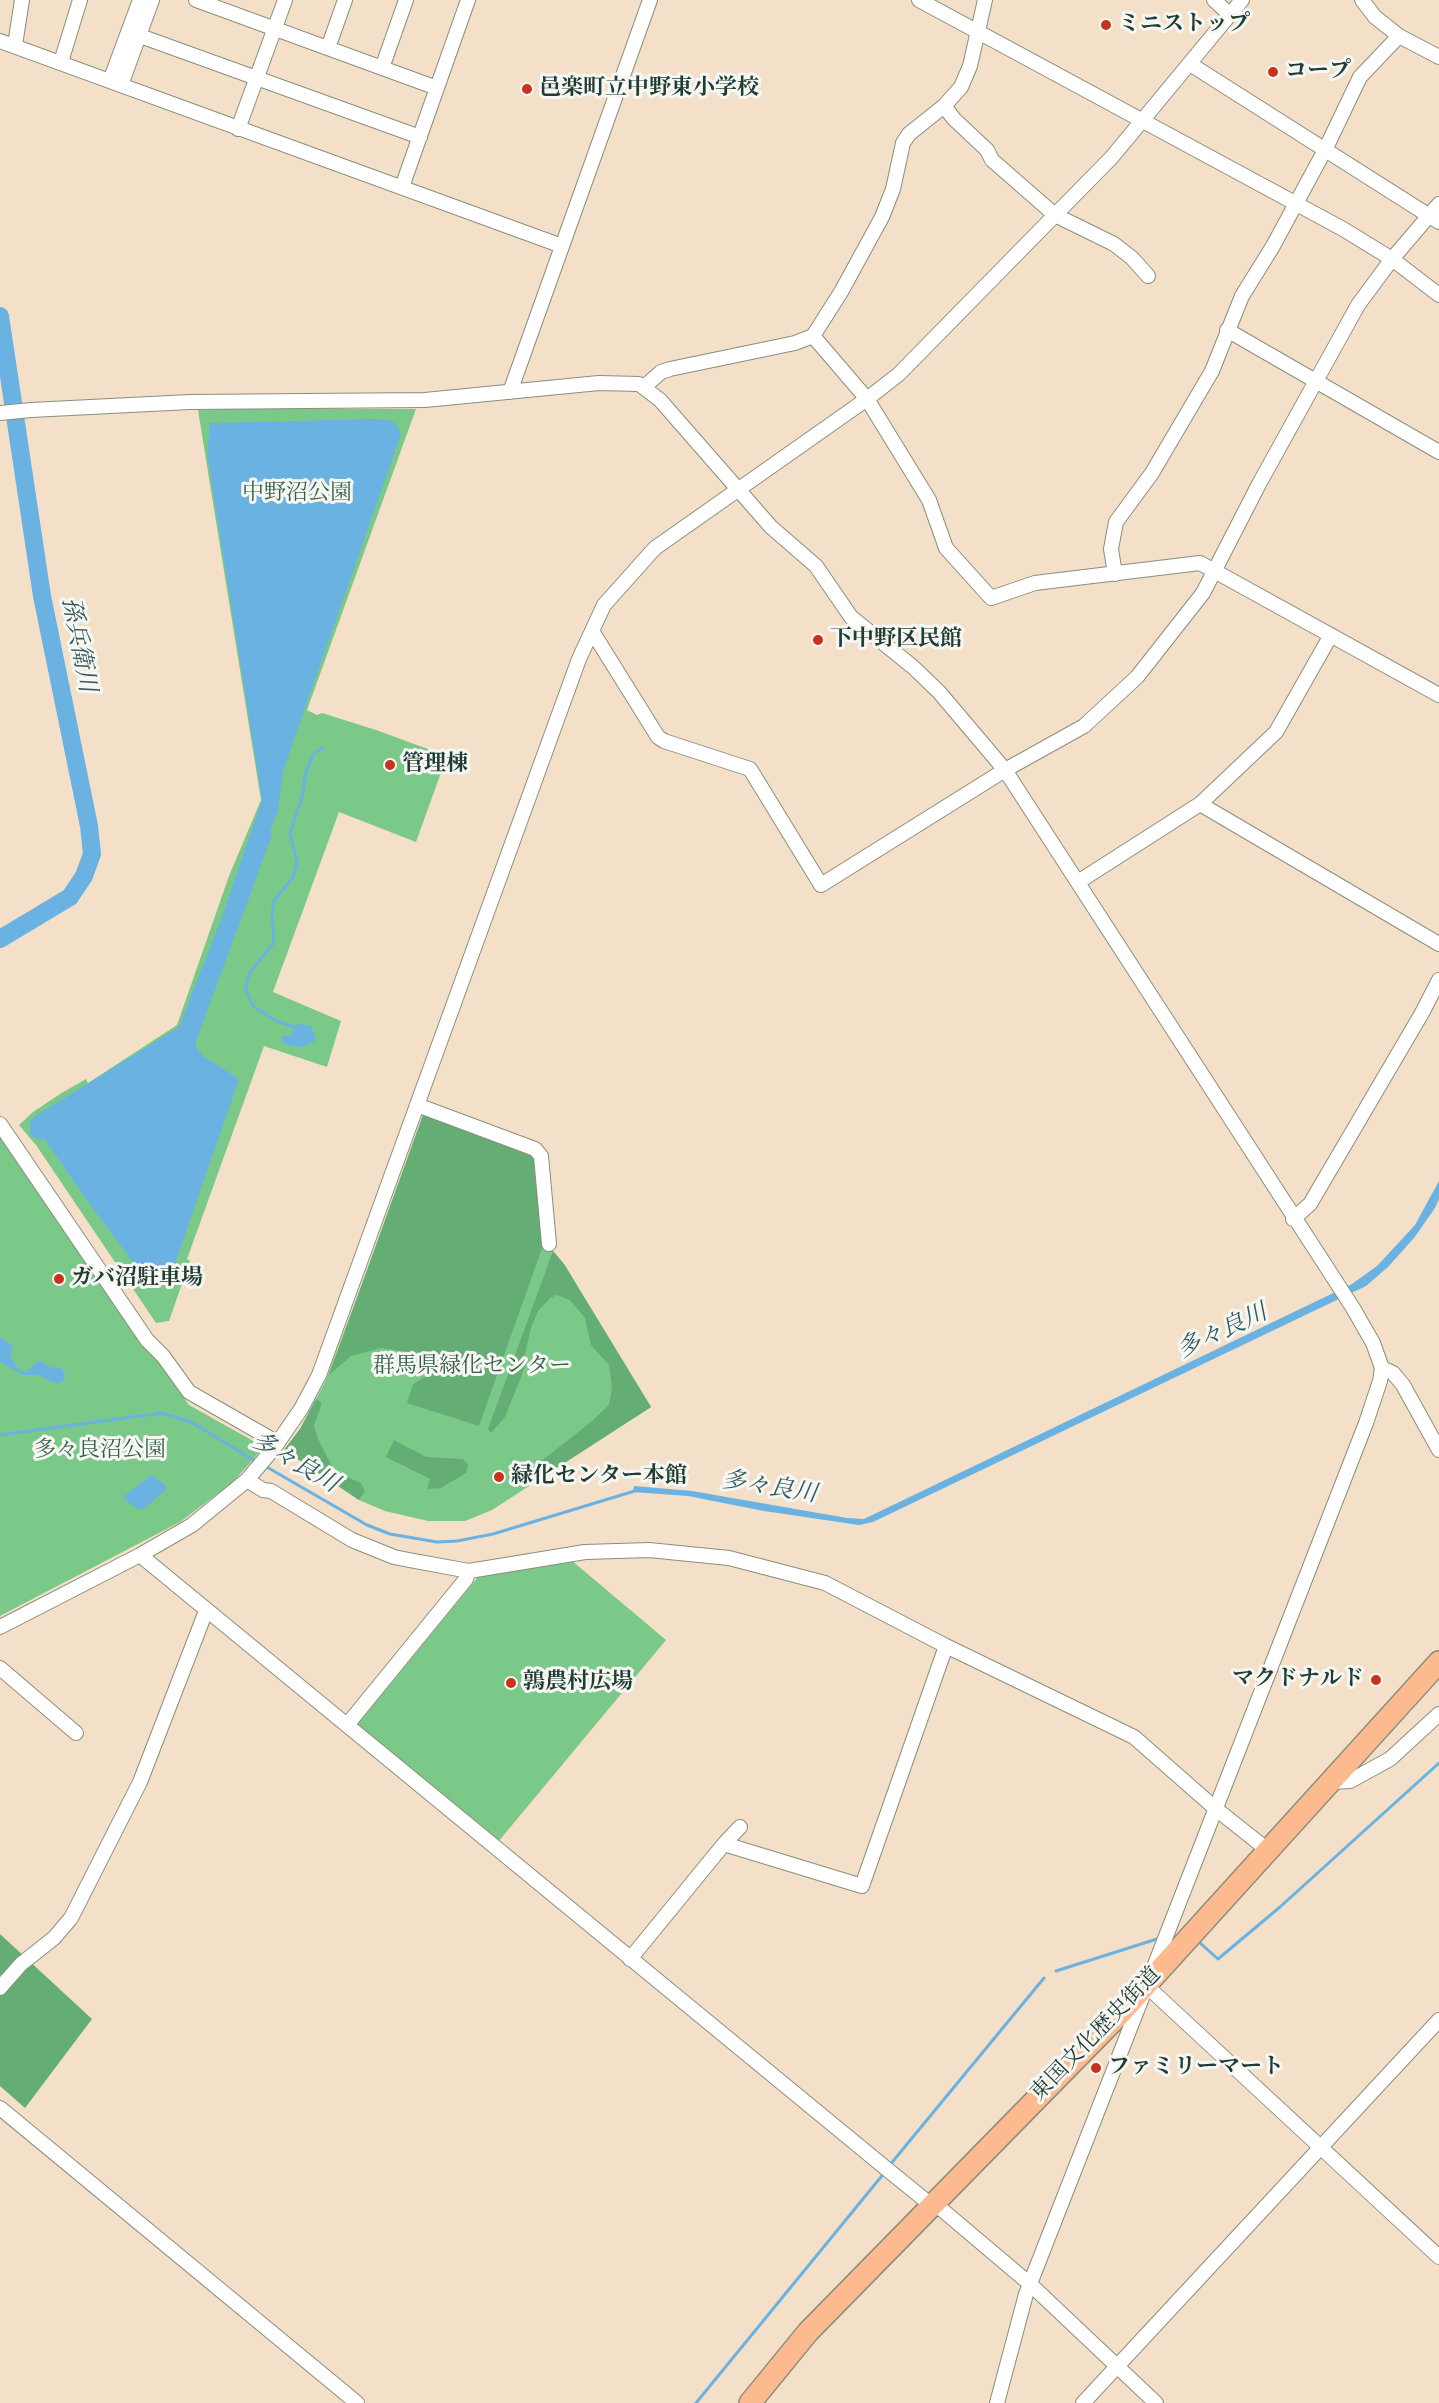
<!DOCTYPE html>
<meta charset="utf-8">
<style>
body{margin:0}
canvas{display:block;background:#f4e0c8}
</style>
<canvas width="1439" height="2403"></canvas>
<script>
const g = document.querySelector('canvas').getContext('2d');
g.lineJoin = 'round';
function fill(path, color) {
  g.fillStyle = color;
  g.fill(path, 'evenodd');
}
function toPath(rows) {
  const path = new Path2D();
  for (const r of rows) {
    path.moveTo(r[0], r[1]);
    for (let i = 2; i < r.length; i += 2) path.lineTo(r[i], r[i + 1]);
  }
  return path;
}
function strokePath(path, color, width, dash) {
  g.strokeStyle = color;
  g.lineWidth = width;
  g.lineCap = dash ? 'butt' : 'round';
  g.setLineDash(dash || []);
  g.stroke(path);
}
function label(font, color, halo, rows, align = 'center') {
  g.font = font + ' "IM FELL English","Noto Serif JP",serif';
  g.lineWidth = 6;
  g.setLineDash([]);
  g.textBaseline = 'middle';
  g.strokeStyle = halo;
  g.fillStyle = color;
  for (const [text, x, y, turn = 0] of rows) {
    g.save();
    g.translate(x, y);
    g.rotate((+turn || 0) * Math.PI / 180);
    g.textAlign = isNaN(turn) ? turn : align;
    if (halo) g.strokeText(text, 0, 0);
    g.fillText(text, 0, 0);
    g.restore();
  }
}
fill(toPath([
 [223,409,416,409,307,710,317,715,322,713,376,730,447,756,416,842,339,812,273,992,341,1021,327,1067,264,1046,187,1259,190,1261,169,1321,156,1323,36,1145,19,1125,33,1112,60,1094,86,1079,88,1083,177,1025,229,876,261,800,198,410],
 [0,1131,118,1305,189,1405,264,1447,233,1482,180,1522,0,1616],
 [544,1244,553,1251,564,1264,651,1407,492,1510,465,1521,428,1521,385,1511,359,1500,284,1450,300,1429,325,1382,371,1261],
 [571,1560,666,1640,498,1842,357,1725,478,1577]
]), '#7bc988');
fill(toPath([
 [424,1112,532,1153,536,1158,546,1237,479,1426,407,1403,413,1384,428,1375,430,1368,416,1353,381,1348,351,1356,329,1375],
 [553,1251,564,1264,651,1407,538,1480,530,1470,591,1422,609,1405,612,1387,609,1365,591,1345,585,1318,570,1300,557,1295,550,1298,538,1311,531,1328,525,1354,527,1362,505,1417,491,1433,488,1429],
 [316,1399,322,1403,314,1426,318,1439,335,1472,361,1483,365,1491,359,1500,284,1450,300,1429],
 [394,1440,426,1457,463,1459,468,1465,466,1473,441,1488,427,1489,430,1479,386,1457],
 [0,1934,92,2019,25,2108,0,2086]
]), '#64ad74');
fill(toPath([
 [374,419,389,420,395,423,401,434,283,771,278,810,270,831,272,835,196,1041,196,1047,203,1056,239,1079,170,1278,165,1284,158,1287,146,1279,88,1202,45,1140,36,1139,30,1133,30,1121,37,1115,179,1027,222,917,262,800,207,453,210,423],
 [300,1024,311,1026,316,1038,314,1042,299,1047,285,1044,281,1040,282,1036,289,1036,293,1032,292,1026],
 [1439,1181,1439,1199,1435,1208,1414,1238,1388,1267,1366,1286,873,1522,859,1525,764,1511,688,1496,633,1492,634,1486,692,1491,847,1518,864,1519,1352,1284,1377,1266,1415,1225],
 [0,1337,13,1346,10,1355,16,1366,25,1373,38,1361,41,1361,50,1367,60,1368,65,1373,64,1380,58,1384,37,1375,23,1375,0,1362],
 [152,1475,166,1486,166,1490,143,1509,138,1509,124,1499,124,1496]
]), '#6ab2e1');
strokePath(toPath([
 [292,1026,276,1021,253,1006,246,990,247,981,250,972,272,945,274,937,272,915,274,901,293,877,297,863,290,833,303,794,305,774,314,753,323,748],
 [0,1435,162,1413,191,1422,257,1462],
 [265,1466,367,1525,390,1534,437,1542,457,1541,493,1534,638,1490],
 [1199,1942,1218,1959,1280,1907,1439,1763],
 [1056,1971,1157,1939],
 [889,2166,1044,1978],
 [696,2403,885,2172]
]), '#6ab2e1', 3);
strokePath(toPath([
 [0,316,42,596,89,826,92,854,84,876,70,897,0,939]
]), '#6ab2e1', 18);
const minor = toPath([
 [196,0,437,88],
 [919,0,1343,229,1392,259,1439,295],
 [1214,0,1230,15],
 [1362,0,1375,17,1399,36,1439,57],
 [129,32,420,137],
 [0,41,562,246],
 [15,45,22,0],
 [328,48,345,0],
 [61,62,80,0],
 [1190,64,1439,222],
 [382,68,406,0],
 [110,81,140,0],
 [121,85,152,0],
 [944,106,954,119,987,150,992,160,1055,215,1114,244,1132,258,1148,276],
 [238,129,285,0],
 [402,187,468,0],
 [1227,330,1439,452],
 [813,336,867,399,929,500,946,548,991,598,1035,583,1200,563,1439,695],
 [644,387,661,372,670,369,795,343,813,336,841,292,882,217,893,189,903,143,909,134,944,106,961,87,970,66,985,0],
 [510,392,650,0],
 [0,413,31,410,190,402,425,400,599,383,639,384,660,400,771,527,816,566,851,617,913,667,939,692,1005,770,1353,1308,1373,1343,1382,1368,1380,1381,1366,1423,1152,1972],
 [1115,574,1111,549,1116,522,1152,473,1212,371,1242,296,1273,246,1326,148,1360,77,1399,36],
 [592,631,658,737,664,741,750,769,821,885,1005,770,1084,726,1137,677,1203,593,1259,484,1358,305,1392,259,1439,204],
 [1200,804,1439,944],
 [1078,882,1200,804,1276,732,1331,635],
 [417,1105,535,1149,541,1156,549,1244],
 [0,1124,147,1340,163,1356,189,1392,278,1443],
 [1293,1219,1310,1204,1422,1013,1439,980],
 [1382,1368,1393,1373,1403,1385,1439,1450],
 [247,1480,263,1490,271,1491,352,1540,394,1557,409,1560,469,1571,585,1552,649,1550,729,1558,825,1583,946,1646,1134,1737,1216,1809,1269,1851],
 [140,1555,888,2170,925,2200,940,2208,1030,2284,1156,2403],
 [0,1627,140,1555,192,1525,247,1480,274,1448,301,1409,319,1375,579,659,604,605,655,548,867,399,899,374,1112,157,1242,0],
 [0,1668,76,1733],
 [347,1725,466,1579,469,1571],
 [1331,1782,1350,1781,1390,1759,1439,1714],
 [724,1844,862,1886,946,1646],
 [630,1959,724,1844,740,1827],
 [1148,1983,1151,1990,1439,2257],
 [0,1988,21,1964,54,1938,71,1918,140,1782,206,1611],
 [0,2108,357,2403],
 [997,2403,1026,2294,1145,1990],
 [1083,2403,1439,2020]
]);
const highway = toPath([
 [750,2403,808,2332,1118,2016,1439,1662]
]);
strokePath(minor, '#8a8e7e', 16);
strokePath(highway, '#8a8e7e', 24);
strokePath(minor, '#fff', 14);
strokePath(highway, '#fcba8e', 21);
for (const [x, y, r, color] of [
 [1106,25,6,"#c8321e"],
 [1273,72,6,"#c8321e"],
 [527,89,6,"#c8321e"],
 [818,640,6,"#c8321e"],
 [390,765,6,"#c8321e"],
 [59,1279,6,"#c8321e"],
 [499,1477,6,"#c8321e"],
 [1376,1680,6,"#c8321e"],
 [511,1683,6,"#c8321e"],
 [1096,2068,6,"#c8321e"]
]) {
  const dot = new Path2D();
  dot.arc(x, y, r, 0, 2 * Math.PI);
  g.fillStyle = color;
  g.fill(dot);
  strokePath(dot, '#f6f6f2', 2);
}
label('bold 22px', '#1f3d34', '#f6f6f2', [
 ["ミニストップ",1118,25],
 ["コープ",1285,72],
 ["邑楽町立中野東小学校",539,89],
 ["下中野区民館",830,640],
 ["管理棟",402,765],
 ["ガバ沼駐車場",71,1279],
 ["緑化センター本館",511,1477],
 ["マクドナルド",1364,1680,"right"],
 ["鶉農村広場",523,1683],
 ["ファミリーマート",1108,2068]
], 'left');
label('22px', '#366049', '#f6f6f2', [
 ["中野沼公園",297,494],
 ["群馬県緑化センター",472,1367],
 ["多々良沼公園",100,1451]
]);
label('22px', '#1f3d34', '#f6f6f2', [
 ["東国文化歴史街道",1097,2035,-46]
]);
label('italic 24px', '#325a5f', '#f6f6f2', [
 ["孫兵衛川",77,645,79],
 ["多々良川",1223,1333,-25],
 ["多々良川",294,1464,30],
 ["多々良川",769,1489,9]
]);
</script>
